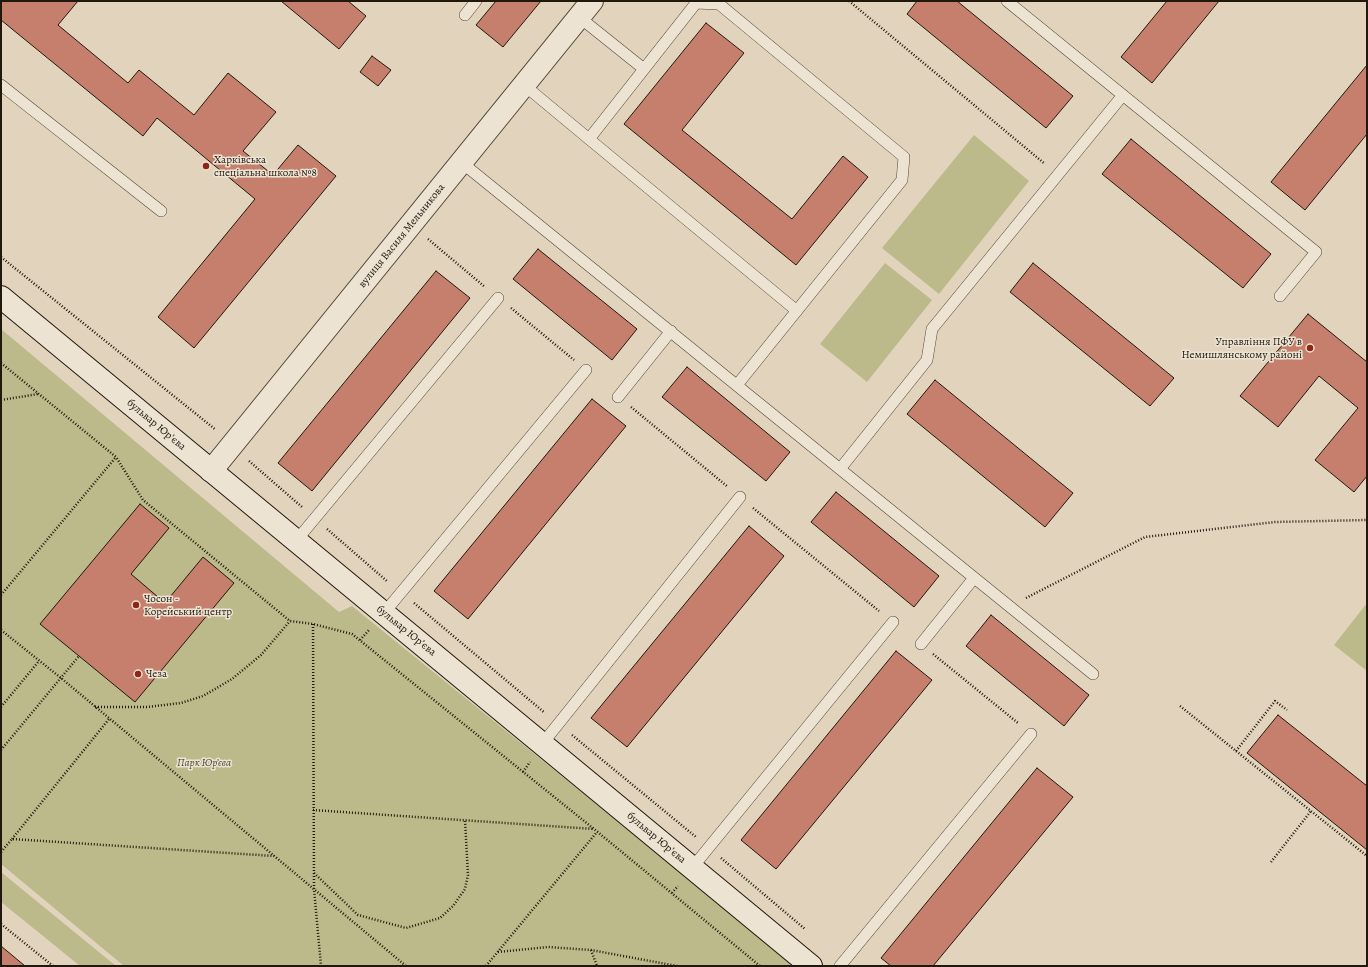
<!DOCTYPE html>
<meta charset="utf-8">
<style>
body{margin:0}
#map{position:relative;width:1368px;height:967px;overflow:hidden;background:#e2d4bc;font-family:Alegreya,serif}
canvas{display:block}
.frame{position:absolute;inset:0;border:2px solid #20170d;pointer-events:none}
</style>
<div id="map">
<canvas width="1368" height="967"></canvas>
<div class="frame"></div>
</div>
<script>
const g = document.querySelector('canvas').getContext('2d');
g.lineJoin = 'round';
function fill(path, color) {
  g.fillStyle = color;
  g.fill(path, 'evenodd');
}
function toPath(rows) {
  const path = new Path2D();
  for (const r of rows) {
    path.moveTo(r[0], r[1]);
    for (let i = 2; i < r.length; i += 2) path.lineTo(r[i], r[i + 1]);
  }
  return path;
}
function strokePath(path, color, width, dash) {
  g.strokeStyle = color;
  g.lineWidth = width;
  g.lineCap = dash ? 'butt' : 'round';
  g.setLineDash(dash || []);
  g.stroke(path);
}
function label(font, color, halo, rows, align = 'center') {
  g.font = font + ' Alegreya,serif';
  g.lineWidth = 3;
  g.setLineDash([]);
  g.textBaseline = 'middle';
  g.strokeStyle = halo;
  g.fillStyle = color;
  for (const [text, x, y, turn = 0] of rows) {
    g.save();
    g.translate(x, y);
    g.rotate((+turn || 0) * Math.PI / 180);
    g.textAlign = isNaN(turn) ? turn : align;
    if (halo) g.strokeText(text, 0, 0);
    g.fillText(text, 0, 0);
    g.restore();
  }
}
fill(toPath([
 [974,135,1029,181,939,294,882,248],
 [885,263,932,300,867,382,820,344],
 [1,329,339,612,352,606,796,966,124,966,1,864],
 [1367,603,1367,671,1334,645],
 [1,872,116,966,80,966,1,902]
]), '#bcba8b');
const building = toPath([
 [1,1,78,1,58,25,128,83,139,70,194,115,228,73,276,112,243,151,273,175,298,145,336,176,194,348,158,317,255,199,157,118,143,136,1,20,1,1],
 [281,1,348,1,366,16,339,49,281,1],
 [496,1,541,1,503,47,476,25,496,1],
 [917,1,957,1,1073,96,1046,128,907,14,917,1],
 [1167,1,1219,1,1152,83,1121,57,1167,1],
 [706,23,744,53,682,130,792,219,843,156,868,177,796,265,624,124,706,23],
 [372,56,391,70,378,86,360,72,372,56],
 [1367,65,1367,134,1305,210,1271,182,1367,65],
 [1131,139,1271,254,1243,288,1102,174,1131,139],
 [538,249,637,329,612,360,513,279,538,249],
 [1033,263,1174,378,1150,406,1010,292,1033,263],
 [436,271,470,298,312,491,278,463,436,271],
 [1308,314,1367,362,1367,476,1354,492,1315,460,1358,408,1319,376,1278,427,1240,396,1308,314],
 [687,367,790,452,766,481,662,397,687,367],
 [935,380,1073,493,1045,527,907,414,935,380],
 [592,399,626,426,468,619,434,591,592,399],
 [836,492,939,576,914,607,811,522,836,492],
 [140,504,169,528,131,574,165,603,203,557,234,583,135,702,40,624,140,504],
 [749,526,784,556,627,747,591,718,749,526],
 [991,615,1089,695,1064,726,966,646,991,615],
 [896,651,932,680,776,869,741,840,896,651],
 [1278,715,1367,786,1367,850,1247,753,1278,715],
 [1037,768,1073,797,933,966,891,966,881,958,1037,768],
 [1,946,25,966,1,966,1,946]
]);
fill(building, '#c67f6c');
strokePath(building, '#20170d', 1);
const lane = toPath([
 [1007,1,1316,252,1280,296],
 [465,15,476,1],
 [579,17,644,69],
 [1,85,161,211],
 [524,85,589,139,696,3,719,4,904,157,902,180,737,385],
 [589,139,797,311],
 [461,162,1093,674],
 [618,397,671,331],
 [840,469,927,360,932,329,1123,95],
 [296,541,498,298],
 [384,613,586,370],
 [921,644,974,578],
 [543,743,740,497],
 [692,868,893,622],
 [840,966,1031,734]
]);
const street = toPath([
 [211,471,592,1]
]);
const secondary = toPath([
 [1,297,811,966]
]);
strokePath(lane, '#504639', 12);
strokePath(street, '#504639', 24);
strokePath(secondary, '#20170d', 24);
strokePath(toPath([
 [849,1,1045,164],
 [428,239,485,287],
 [1,257,216,430],
 [511,308,574,360],
 [1,363,116,457,143,500,290,621,313,624,352,634,594,829,760,966],
 [1,400,38,394],
 [631,407,728,487],
 [249,461,302,507],
 [753,508,879,611],
 [327,529,388,582],
 [1,595,116,457],
 [1026,598,1145,537,1275,522,1367,520],
 [414,603,545,713],
 [313,624,314,889,321,966],
 [1,630,61,678,406,966],
 [360,640,369,630],
 [933,654,1018,723],
 [1180,706,1367,856],
 [1,707,39,661],
 [95,707,147,707,181,703,203,696,232,679,261,655,290,621],
 [572,735,696,837],
 [1,750,79,656],
 [1236,751,1275,701,1287,710],
 [523,772,530,762],
 [313,810,594,829],
 [12,839,109,719],
 [1,852,12,839,274,856],
 [721,858,805,929],
 [1271,862,1311,811],
 [314,873,358,915,406,928,440,918,453,906,465,889,468,875,465,820],
 [672,893,678,886],
 [1,924,53,966],
 [591,950,597,966],
 [498,952,548,947,591,950,677,966],
 [486,966,597,832]
]), '#20170d', 2.5, [1, 2]);
strokePath(lane, '#ece3d3', 11);
strokePath(street, '#ece3d3', 22);
strokePath(secondary, '#ece3d3', 22);
for (const [x, y, r, color] of [
 [206,166,4,"#8f2418"],
 [1310,348,4,"#8f2418"],
 [136,605,4,"#8f2418"],
 [138,674,4,"#8f2418"]
]) {
  const dot = new Path2D();
  dot.arc(x, y, r, 0, 2 * Math.PI);
  g.fillStyle = color;
  g.fill(dot);
  strokePath(dot, '#ece3d3', 1.5);
}
label('11px', '#20170d', '#ece3d3', [
 ["Харківська",214,160],
 ["спеціальна школа №8",214,173],
 ["Управління ПФУ в",1302,342,"right"],
 ["Немишлянському районі",1302,355,"right"],
 ["Чосон -",144,599],
 ["Корейський центр",144,612],
 ["Чеза",146,674]
], 'left');
label('11px', '#20170d', '#ece3d3', [
 ["вулиця Василя Мельникова",402,236,-51],
 ["бульвар Юрʼєва",156,425,40],
 ["бульвар Юрʼєва",406,631,39],
 ["бульвар Юрʼєва",656,838,40]
]);
label('italic 11px', '#4f4833', '#ece3d3', [
 ["Парк Юр’єва",204,763]
]);
</script>
